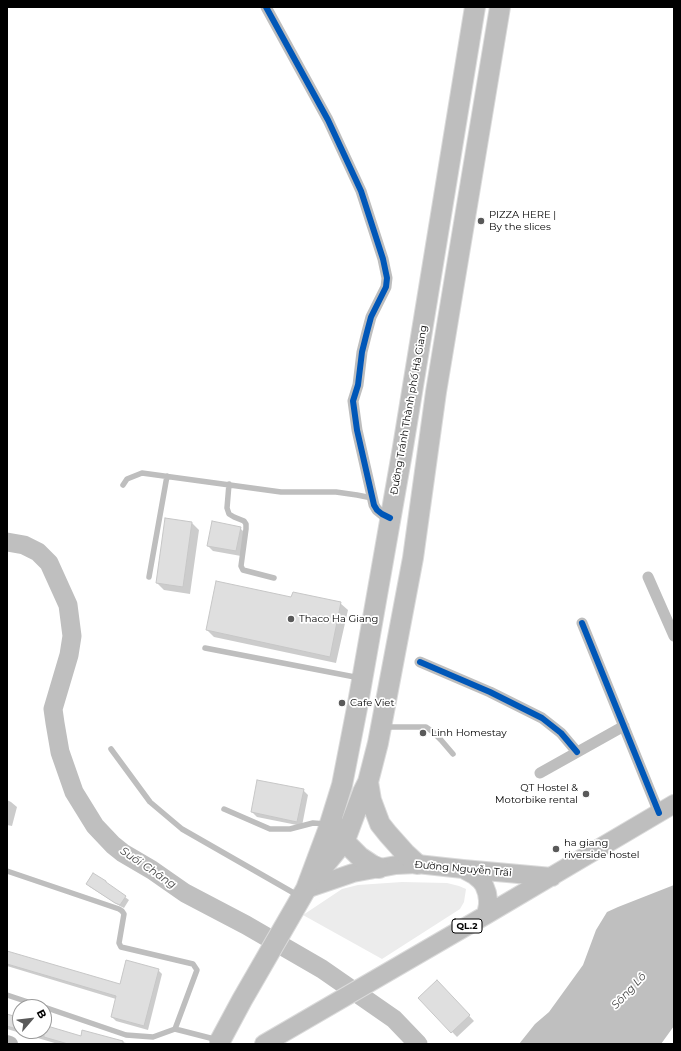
<!DOCTYPE html>
<meta charset="utf-8">
<style>
body{margin:0}
#map{position:relative;width:681px;height:1051px;overflow:hidden;background:#fff;font-family:Montserrat,sans-serif}
canvas{display:block}
.frame{position:absolute;inset:0;border:8px solid #000;pointer-events:none}
.north{position:absolute;left:12px;top:999px;width:40px;height:40px;box-sizing:border-box;background:#fff;border:1px solid #999;border-radius:50%;rotate:62deg;font-size:11px;font-weight:700;line-height:16px;text-align:center;color:#000}
.north::after{content:'';display:block;margin:auto;width:14px;height:18px;background:#595959;clip-path:polygon(50% 0,100% 100%,50% 72%,0 100%)}
</style>
<div id="map">
<canvas width="681" height="1051"></canvas>
<div class="frame"></div>
<div class="north">B</div>
</div>
<script>
const g = document.querySelector('canvas').getContext('2d');
g.lineJoin = 'round';
function fill(path, color) {
  g.fillStyle = color;
  g.fill(path, 'evenodd');
}
function toPath(rows) {
  const path = new Path2D();
  for (const r of rows) {
    path.moveTo(r[0], r[1]);
    for (let i = 2; i < r.length; i += 2) path.lineTo(r[i], r[i + 1]);
  }
  return path;
}
function strokePath(path, color, width, dash) {
  g.strokeStyle = color;
  g.lineWidth = width;
  g.lineCap = dash ? 'butt' : 'round';
  g.setLineDash(dash || []);
  g.stroke(path);
}
function label(font, color, halo, rows, align = 'center') {
  g.font = font + ' Montserrat,sans-serif';
  g.lineWidth = 3.5;
  g.setLineDash([]);
  g.textBaseline = 'middle';
  g.strokeStyle = halo;
  g.fillStyle = color;
  for (const [text, x, y, turn = 0] of rows) {
    g.save();
    g.translate(x, y);
    g.rotate((+turn || 0) * Math.PI / 180);
    g.textAlign = isNaN(turn) ? turn : align;
    if (halo) g.strokeText(text, 0, 0);
    g.fillText(text, 0, 0);
    g.restore();
  }
}
fill(toPath([
 [402,882,447,883,459,886,466,889,464,902,460,909,382,959,303,915,342,889,358,885]
]), '#ececec');
fill(toPath([
 [674,885,674,1026,661,1044,519,1044,535,1024,549,1012,583,965,596,930,607,912,618,907]
]), '#bfbfbf');
fill(toPath([
 [192,523,199,530,190,594,164,590,157,583],
 [240,528,245,533,241,556,213,551,208,546],
 [292,599,340,603,348,610,336,663,214,637,207,630],
 [303,790,308,795,302,826,257,817,252,812],
 [7,800,11,802,17,807,12,826,7,825],
 [87,884,110,886,129,900,124,908,120,906,90,887],
 [7,952,120,985,158,970,162,974,148,1030,116,1021,112,1017,116,999,7,966],
 [437,982,474,1021,457,1037,419,998],
 [7,1015,20,1019,20,1031,44,1031,44,1026,82,1037,83,1032,130,1044,58,1044,7,1029]
]), '#0003');
strokePath(toPath([
 [7,542,24,545,38,552,49,563,68,605,72,636,69,655,53,709,55,723,60,752,74,792,95,826,113,845,123,853,152,870,185,893,246,925,322,969,394,1019,418,1044]
]), '#bfbfbf', 19);
const building = toPath([
 [165,518,192,522,183,587,156,583,165,518],
 [212,521,241,527,236,551,207,546,212,521],
 [216,581,291,597,293,592,341,602,330,657,206,630,216,581],
 [257,780,304,789,297,822,251,812,257,780],
 [93,873,106,881,106,882,126,896,120,905,115,903,86,884,93,873],
 [7,951,120,984,126,960,159,969,144,1026,111,1017,116,996,7,964,7,951],
 [437,980,470,1015,451,1033,418,998,437,980],
 [7,1014,20,1018,20,1030,7,1026,7,1014],
 [44,1025,81,1036,82,1030,123,1041,123,1044,68,1044,44,1037,44,1025]
]);
fill(building, '#dfdfdf');
strokePath(building, '#c7c7c7', 1);
const primary = toPath([
 [463,869,474,875,481,881,484,885,487,893,488,900,488,905,486,915],
 [306,889,353,873,396,865,417,864,463,869,552,877],
 [264,1044,486,915,674,804]
]);
const highway = toPath([
 [368,782,371,800,380,824,388,834,405,853,417,864],
 [339,828,348,845,360,857,372,865,379,868],
 [318,873,345,840,363,792,368,782,378,743,413,558,436,392,500,7],
 [220,1044,220,1041,242,1000,306,889,328,830,342,785,358,703,402,453,475,7]
]);
strokePath(primary, '#dbdbdb', 20);
strokePath(highway, '#dbdbdb', 22);
strokePath(toPath([
 [229,484,227,508,229,514,234,517,244,521,246,524,246,529,241,566,243,570,274,578],
 [123,485,127,479,142,473,281,492,336,492,357,495,372,498],
 [149,577,167,476],
 [205,648,360,678],
 [385,727,426,727,433,732,441,740,453,754],
 [111,749,150,802,182,829,299,896],
 [224,809,270,829,290,829,313,823,326,824],
 [7,871,119,909,122,911,124,914,119,943,121,947,193,964,197,970,175,1029],
 [7,995,43,1007],
 [44,1007,126,1035,153,1037,175,1029,218,1040]
]), '#bebebe', 5.5);
strokePath(toPath([
 [266,7,328,120,361,191,383,259,387,278,386,287,371,317,367,332,362,352,358,385,353,401,357,430,374,505,377,510,382,514,390,518],
 [648,577,674,636],
 [582,623,659,813],
 [420,662,490,692,542,718,561,733,577,752],
 [540,773,624,726]
]), '#bebebe', 11);
strokePath(toPath([
 [7,1043,10,1044]
]), '#b8b8b8', 16);
strokePath(primary, '#bebebe', 18);
strokePath(highway, '#bebebe', 20);
strokePath(toPath([
 [266,7,328,120,361,191,383,259,387,278,386,287,371,317,367,332,362,352,358,385,353,401,357,430,374,505,377,510,382,514,390,518],
 [582,623,659,813],
 [420,662,490,692,542,718,561,733,577,752]
]), '#0057b8', 6);
for (const [x, y, r, color] of [
 [481,221,4,"#595959"],
 [291,619,4,"#595959"],
 [342,703,4,"#595959"],
 [423,733,4,"#595959"],
 [586,794,4,"#595959"],
 [556,849,4,"#595959"]
]) {
  const dot = new Path2D();
  dot.arc(x, y, r, 0, 2 * Math.PI);
  g.fillStyle = color;
  g.fill(dot);
  strokePath(dot, '#fff', 1.5);
}
for (const [x, y, w] of [
 [467,926,30]
]) {
  const box = new Path2D();
  box.roundRect(x - w / 2, y - 7, w, 14, 3);
  g.fillStyle = '#fff';
  g.fill(box);
  strokePath(box, '#000', 1);
}
label('bold 9px', '#000', null, [
 ["QL.2",467,926]
]);
label('10px', '#000', '#fff', [
 ["PIZZA HERE |",489,215],
 ["By the slices",489,227],
 ["Thaco Ha Giang",299,619],
 ["Cafe Viet",350,703],
 ["Linh Homestay",431,733],
 ["QT Hostel &",578,788,"right"],
 ["Motorbike rental",578,800,"right"],
 ["ha giang",564,843],
 ["riverside hostel",564,855]
], 'left');
label('10px', '#000', '#fff', [
 ["Đường Tránh Thành phố Hà Giang",409,410,-80],
 ["Đường Nguyễn Trãi",463,869,5]
]);
label('italic 11px', '#444', '#fff', [
 ["Suối Châng",148,868,34],
 ["Sông Lô",629,991,-47]
]);
</script>
